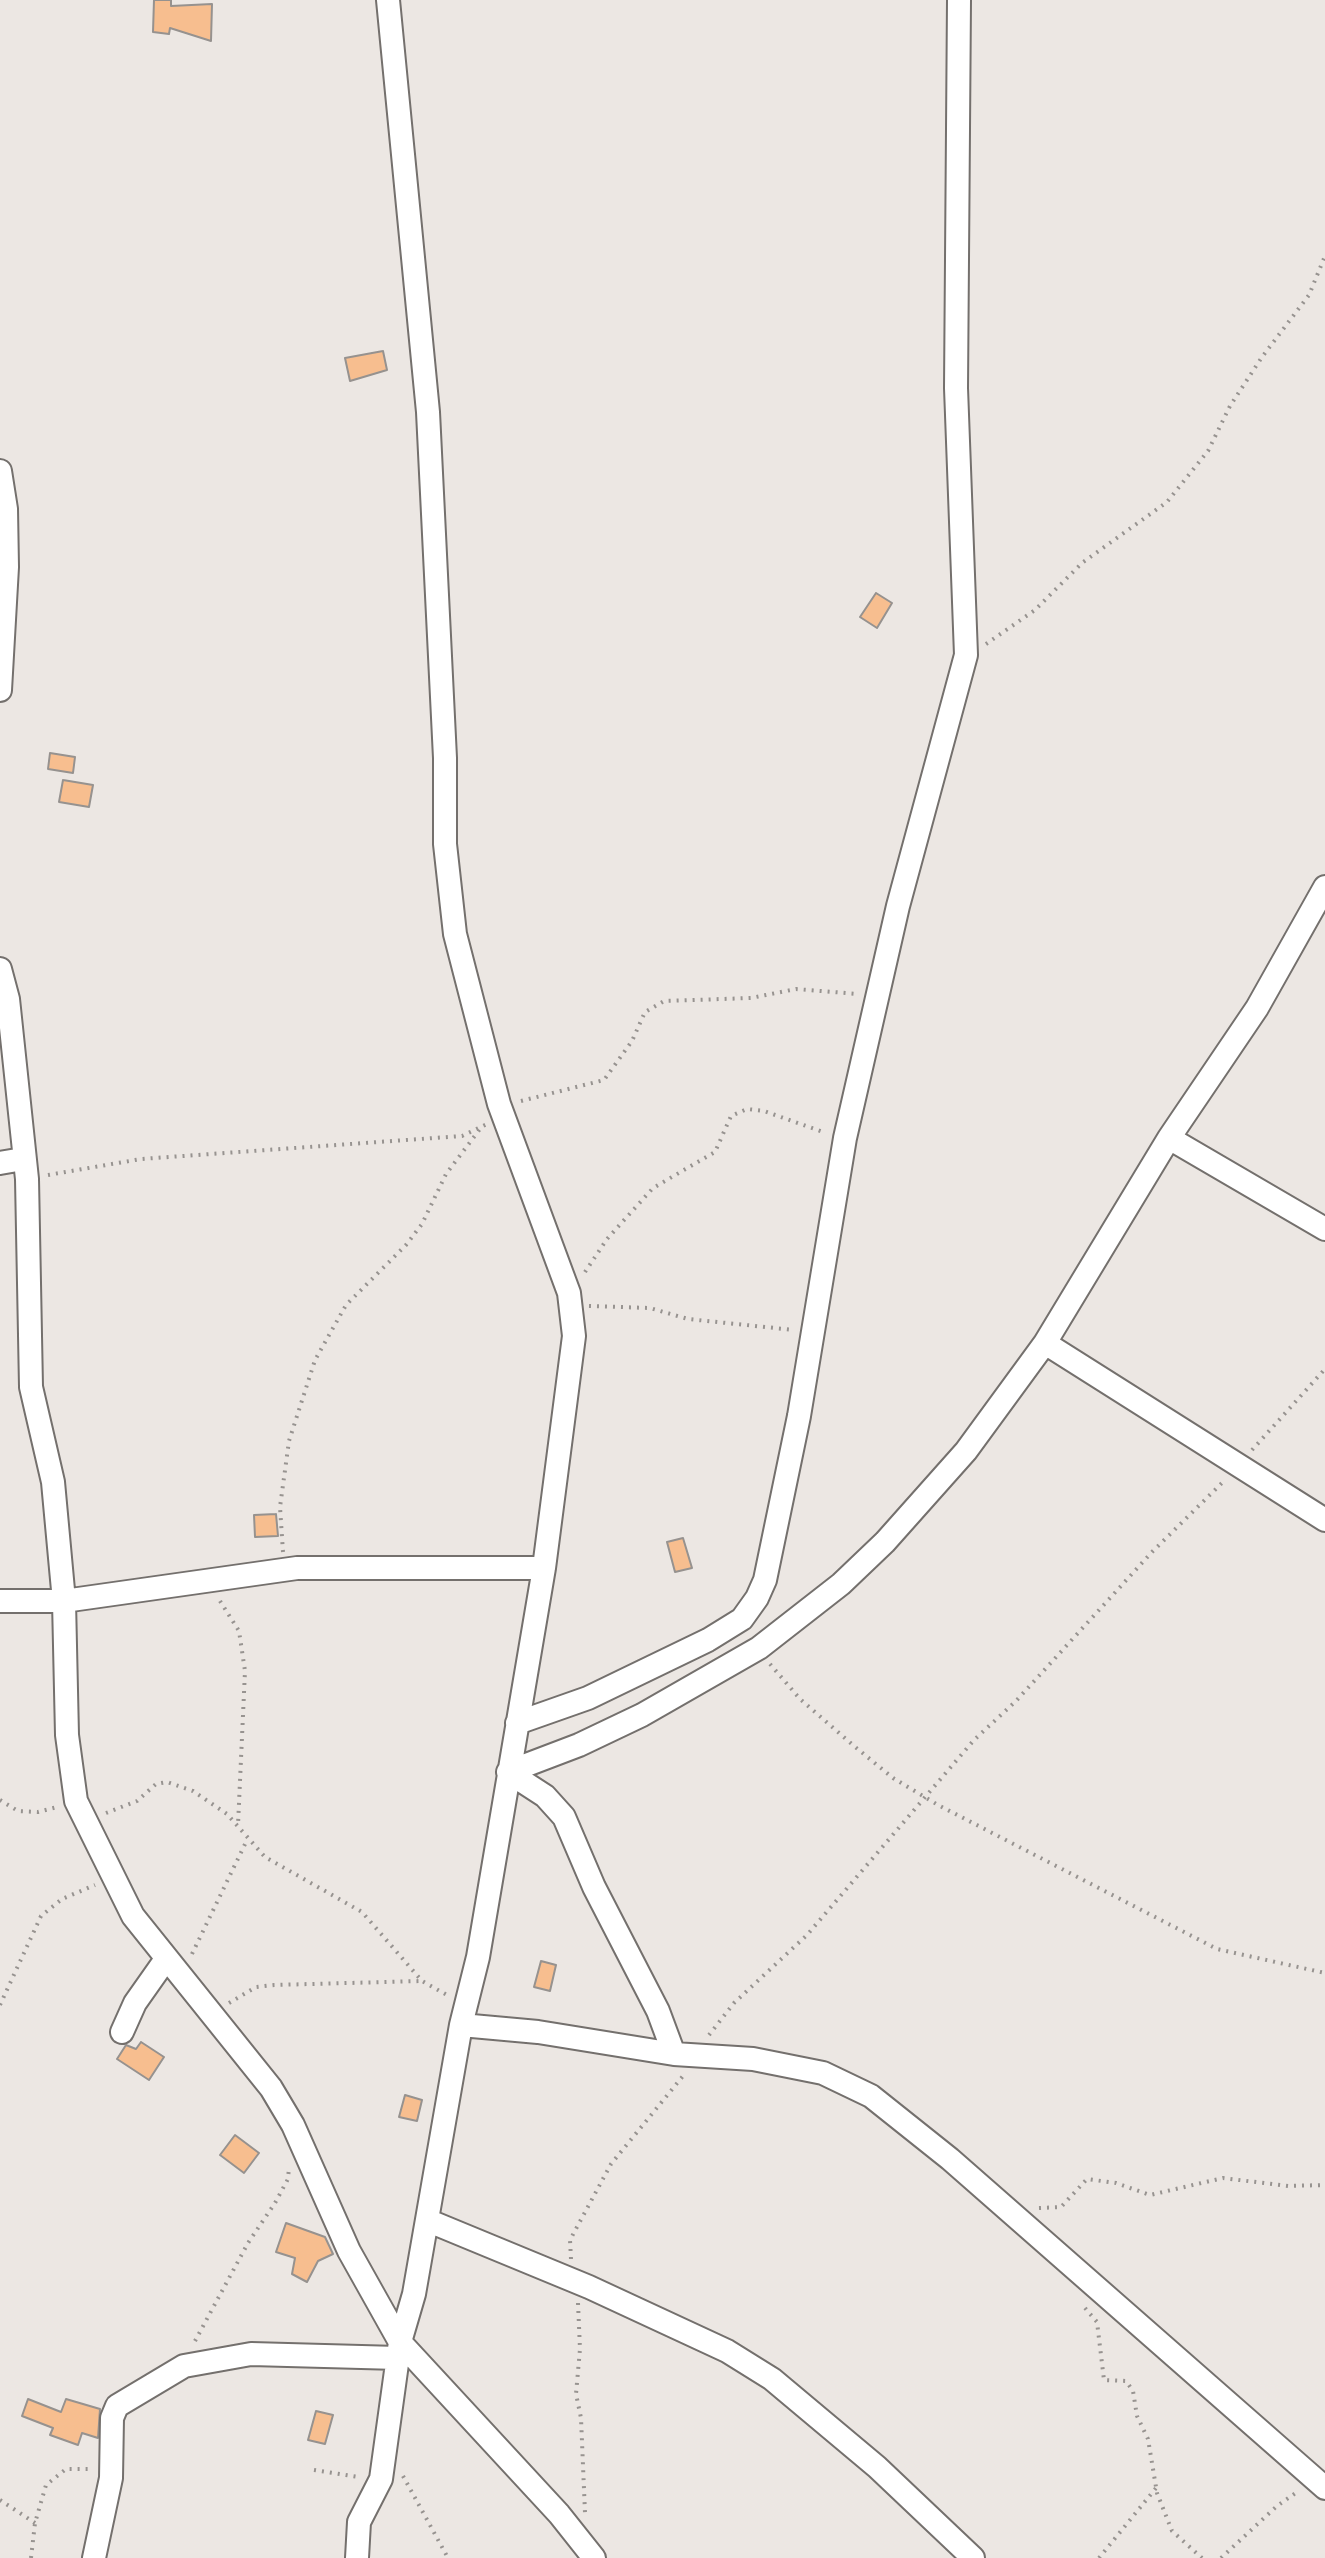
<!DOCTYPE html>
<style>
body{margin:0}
canvas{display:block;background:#ece7e3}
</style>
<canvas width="1325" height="2558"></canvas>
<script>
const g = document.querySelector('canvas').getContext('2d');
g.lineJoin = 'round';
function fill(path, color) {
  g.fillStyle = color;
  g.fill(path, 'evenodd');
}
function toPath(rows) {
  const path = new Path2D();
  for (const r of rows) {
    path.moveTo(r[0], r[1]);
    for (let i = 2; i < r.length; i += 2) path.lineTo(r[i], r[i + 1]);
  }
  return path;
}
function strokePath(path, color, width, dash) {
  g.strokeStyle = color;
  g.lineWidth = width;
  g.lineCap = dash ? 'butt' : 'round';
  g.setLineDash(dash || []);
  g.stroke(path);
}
const building = toPath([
 [154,0,171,0,171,6,212,4,211,41,170,28,169,34,153,32,154,0],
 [383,351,387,370,350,381,345,358,383,351],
 [876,593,892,603,877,628,860,617,876,593],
 [50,753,75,757,73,773,48,769,50,753],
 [63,780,93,785,89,807,59,802,63,780],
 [276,1514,278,1536,255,1537,254,1515,276,1514],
 [683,1538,692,1568,675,1572,667,1542,683,1538],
 [541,1961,556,1965,550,1991,534,1987,541,1961],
 [141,2042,164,2057,149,2080,117,2059,126,2045,136,2049,141,2042],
 [405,2095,422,2100,417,2121,399,2117,405,2095],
 [235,2135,259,2153,244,2173,220,2155,235,2135],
 [286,2223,325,2237,333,2254,318,2261,307,2282,292,2274,295,2258,276,2252,286,2223],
 [28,2399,61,2412,66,2399,100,2409,98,2438,82,2433,78,2445,50,2435,53,2428,22,2416,28,2399],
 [316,2411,333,2415,325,2444,308,2440,316,2411]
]);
fill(building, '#f7be8f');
strokePath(building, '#96928f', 2);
const minor = toPath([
 [0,471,6,509,7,567,0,690],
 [0,969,8,999,27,1179,31,1387,53,1482,64,1601,67,1735,76,1801,133,1916,271,2088,293,2125,349,2251,400,2342,559,2514,594,2558],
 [1169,1138,1325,1229],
 [0,1163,23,1159],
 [1045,1343,1325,1520],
 [0,1601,64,1601,297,1568,544,1568],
 [517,1723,588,1698,708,1640,742,1619,757,1598,765,1580,799,1416,845,1138,898,906,966,655,956,388,959,0],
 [508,1772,579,1745,642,1715,759,1648,841,1584,885,1542,966,1451,1045,1343,1169,1138,1257,1008,1325,887],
 [508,1772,545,1796,564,1817,594,1887,658,2011,674,2054],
 [461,2025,538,2032,674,2054,753,2059,823,2073,871,2096,950,2159,1325,2488],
 [122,2032,135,2003,166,1959],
 [429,2221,589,2287,727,2351,772,2379,877,2467,973,2558],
 [94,2558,111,2478,112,2418,117,2406,184,2366,251,2354,398,2358],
 [357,2558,359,2522,381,2479,400,2342,414,2294,461,2025,478,1957,544,1568,574,1336,569,1293,499,1104,455,934,445,844,445,758,428,412,388,0]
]);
strokePath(minor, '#74706d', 26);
strokePath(toPath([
 [986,644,1035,610,1082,563,1167,502,1208,451,1230,406,1262,357,1309,295,1325,256],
 [521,1101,604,1080,632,1041,645,1012,664,1001,751,998,796,989,858,994],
 [48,1175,141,1159,462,1136,487,1124],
 [585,1272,607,1239,653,1188,715,1152,731,1116,747,1109,764,1111,826,1133],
 [589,1306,650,1308,688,1319,794,1330],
 [1252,1450,1325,1369],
 [283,1552,280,1507,289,1441,315,1360,346,1305,406,1245,422,1224,446,1174,480,1129],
 [220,1601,239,1631,245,1671,238,1825],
 [770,1664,800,1699,854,1746,893,1778,938,1805,1217,1949,1325,1973],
 [0,1800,18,1811,38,1812,57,1807],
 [106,1813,137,1801,156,1784,167,1782,193,1791,227,1814,265,1857,362,1912,422,1981,447,1995],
 [192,1954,247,1840],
 [229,2003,256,1987,274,1985,422,1981],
 [0,2005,41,1916,62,1899,95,1885],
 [709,2035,734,2003,807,1935,974,1740,1016,1701,1152,1552,1225,1480],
 [1039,2208,1061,2207,1087,2179,1116,2183,1150,2195,1223,2178,1288,2186,1325,2185],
 [571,2259,570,2240,611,2164,683,2076],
 [578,2303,580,2349,576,2394,581,2418,585,2513],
 [1085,2308,1097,2322,1104,2380,1126,2381,1133,2391,1137,2416,1148,2439,1157,2493,1172,2531,1202,2558],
 [195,2341,248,2243,275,2203,288,2179,289,2167],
 [314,2470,358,2477],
 [403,2476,448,2558],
 [0,2500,35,2523],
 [31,2558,35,2523,46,2485,66,2469,91,2469],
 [1099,2558,1156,2488],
 [1221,2558,1277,2506,1297,2492]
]), '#979390', 4, [2, 6]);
strokePath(minor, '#fff', 22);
</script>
